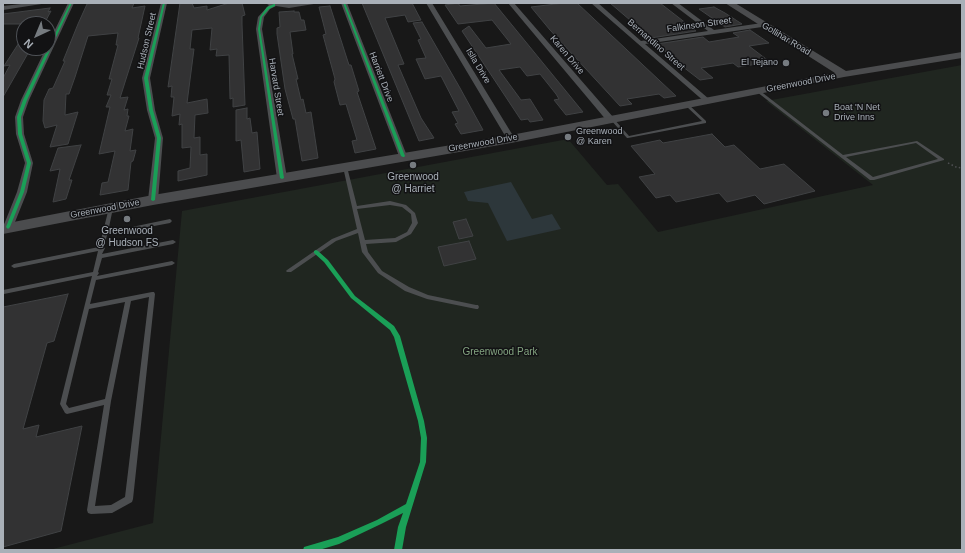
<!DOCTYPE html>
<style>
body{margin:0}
#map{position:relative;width:965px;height:553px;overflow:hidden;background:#181818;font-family:Arial,sans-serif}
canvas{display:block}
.frame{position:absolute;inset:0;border:4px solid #a9b0b8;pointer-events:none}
.north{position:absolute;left:16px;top:16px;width:40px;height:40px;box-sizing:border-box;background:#121214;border:1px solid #4e5156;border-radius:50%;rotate:224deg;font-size:11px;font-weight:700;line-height:16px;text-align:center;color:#a9b0b8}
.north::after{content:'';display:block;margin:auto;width:14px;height:18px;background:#767b80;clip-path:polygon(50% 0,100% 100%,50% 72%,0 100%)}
</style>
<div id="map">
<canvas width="965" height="553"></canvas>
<div class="frame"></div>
<div class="north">N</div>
</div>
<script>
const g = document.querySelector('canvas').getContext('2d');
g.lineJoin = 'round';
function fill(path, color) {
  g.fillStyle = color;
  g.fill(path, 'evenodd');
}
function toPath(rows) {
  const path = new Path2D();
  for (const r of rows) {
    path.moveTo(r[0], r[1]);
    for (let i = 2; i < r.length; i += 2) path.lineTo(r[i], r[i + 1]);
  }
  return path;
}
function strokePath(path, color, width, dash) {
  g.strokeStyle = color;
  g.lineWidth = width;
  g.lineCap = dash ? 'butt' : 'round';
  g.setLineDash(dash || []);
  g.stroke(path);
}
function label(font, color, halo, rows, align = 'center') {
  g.font = font + ' Arial,sans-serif';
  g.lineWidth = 3;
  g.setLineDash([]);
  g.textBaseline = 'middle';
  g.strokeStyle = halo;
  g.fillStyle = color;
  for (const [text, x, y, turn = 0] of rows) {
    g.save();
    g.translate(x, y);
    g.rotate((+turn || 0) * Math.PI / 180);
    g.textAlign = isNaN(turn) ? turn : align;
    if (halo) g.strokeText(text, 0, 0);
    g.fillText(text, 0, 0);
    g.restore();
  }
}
fill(toPath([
 [962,65,962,550,49,550,153,523,182,211,568,139,607,185,618,184,658,232,873,185,766,101]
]), '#202620');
fill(toPath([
 [511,182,532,219,552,214,561,229,507,241,488,203,468,201,464,192]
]), '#2d373b');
const building = toPath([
 [96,3,134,3,132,8,145,6,138,38,139,38,120,98,128,97,124,110,128,109,127,116,129,116,125,131,133,129,130,151,136,150,133,161,131,162,128,190,100,195,102,183,108,182,115,151,99,154,110,107,106,107,111,95,107,95,112,79,109,79,118,45,116,45,118,33,88,36,75,77,69,94,66,94,65,115,78,112,68,144,50,147,57,125,45,128,43,121,44,100,49,89,53,88,65,61,63,61,78,24,87,4,96,3],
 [180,3,192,3,194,8,207,6,207,10,229,3,242,3,245,15,242,16,242,24,245,105,233,107,233,98,230,99,229,55,216,56,217,49,210,50,212,28,192,30,190,49,194,49,187,103,207,99,208,113,195,115,194,138,200,137,200,155,207,154,207,175,178,181,178,171,190,168,191,147,182,148,182,124,179,125,180,114,172,116,174,97,171,97,172,86,168,87,180,3],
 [362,3,412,3,421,20,408,22,405,15,385,18,404,64,398,65,421,118,434,138,419,141,362,3],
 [458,3,460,6,494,3,583,112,566,115,554,100,559,99,556,94,540,74,527,76,520,67,499,70,521,100,530,99,543,120,530,122,528,119,521,120,462,31,469,26,486,48,511,44,492,20,458,24,445,5,458,3],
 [564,3,577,3,676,96,664,98,659,94,627,99,632,104,620,106,550,30,531,7,564,3],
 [610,3,660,3,696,31,651,38,610,3],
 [330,6,349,65,351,65,359,91,357,92,376,149,355,153,352,141,357,140,346,104,340,105,334,82,335,79,323,35,326,34,319,7,330,6],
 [714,7,725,13,742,24,725,27,699,9,714,7],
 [50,8,48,12,51,11,44,24,3,24,3,14,50,8],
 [294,11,294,12,299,12,301,20,304,20,306,30,290,32,293,54,292,54,298,79,296,79,301,100,303,99,306,113,311,112,318,158,302,161,295,119,293,119,285,89,277,34,277,28,280,27,279,12,294,11],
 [422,22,460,88,483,130,461,134,455,124,458,123,452,112,459,111,441,76,425,79,416,59,426,58,418,40,421,39,413,23,422,22],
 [750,30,769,43,749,46,770,62,738,67,733,63,701,68,713,78,700,80,678,63,657,44,703,37,709,42,739,37,733,33,750,30],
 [24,35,24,48,31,48,3,97,3,78,10,65,4,66,24,35],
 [247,108,247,119,250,118,252,133,257,132,260,169,244,172,241,140,236,141,236,110,247,108],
 [712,134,725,147,734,145,760,169,784,164,815,191,764,204,755,195,727,202,719,193,676,202,670,195,656,198,639,177,655,174,631,146,660,140,663,143,712,134],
 [81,145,69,180,72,180,66,199,53,202,60,169,50,171,58,148,81,145],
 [466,219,473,236,459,239,453,222,466,219],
 [469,241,476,259,444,266,438,247,469,241],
 [68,294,54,341,47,343,23,429,39,425,36,437,82,426,61,531,3,547,3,307,68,294]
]);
fill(building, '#323233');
strokePath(building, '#404244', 1);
strokePath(toPath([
 [948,163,958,168,962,167]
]), '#4e4f52', 1.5, [1.5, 2.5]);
fill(toPath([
 [757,90,759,90,843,155,917,141,944,159,944,160,874,180,870,180,757,92,757,90],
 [916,143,938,159,873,177,846,157,916,143],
 [686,104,688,104,706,121,706,123,628,138,627,138,610,119,611,118,613,118,629,136,702,121,686,106,686,104],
 [343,166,347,166,347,167,357,206,390,201,406,205,415,213,418,223,411,234,396,242,366,244,368,252,382,271,409,287,428,295,476,305,478,305,479,307,478,309,476,309,427,299,405,291,378,273,362,252,358,233,336,241,291,272,287,272,286,271,287,270,332,239,357,229,343,167,343,166],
 [390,205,402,207,411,214,412,223,407,232,395,238,365,240,357,209,390,205],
 [111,206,113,208,108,232,170,219,172,221,170,223,107,235,104,247,105,248,102,254,173,240,176,242,173,244,102,258,98,272,99,273,97,276,172,261,175,263,172,265,96,280,90,304,152,292,154,292,155,294,133,499,132,502,112,513,91,514,88,513,87,510,104,405,67,414,65,413,60,404,92,276,4,294,3,294,3,290,93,272,98,251,14,268,11,266,14,264,99,247,109,208,111,206],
 [149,297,125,497,111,505,95,506,111,401,131,301,149,297],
 [125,302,105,399,69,408,66,404,89,309,125,302]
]), '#4c4e50');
fill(toPath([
 [30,3,48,3,3,10,3,6,30,3],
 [68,3,74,3,29,100,23,117,24,134,33,163,27,192,13,227,8,230,3,227,17,192,25,163,16,134,15,117,21,100,46,48,48,48,48,44,68,3],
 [161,3,167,3,150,78,155,110,163,138,158,200,153,203,148,200,155,138,147,110,142,78,161,3],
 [265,3,320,3,289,8,276,6,270,9,264,17,262,29,287,178,282,181,277,178,256,29,258,17,269,5,265,3],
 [341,3,347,3,407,156,406,158,403,159,399,156,341,3],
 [426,3,432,3,515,139,514,141,508,141,507,139,426,3],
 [508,3,514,3,613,117,613,121,607,121,508,3],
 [591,3,598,3,641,41,708,31,671,3,678,3,714,30,762,23,765,25,762,27,645,44,709,99,709,103,706,103,591,3]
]), '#4c4e50');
fill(toPath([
 [725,3,735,3,846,71,962,52,962,58,844,77,511,143,153,205,3,234,3,224,153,195,511,135,835,73,725,3]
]), '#4b4c4e');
fill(toPath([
 [70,3,72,3,27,100,21,117,22,134,31,163,24,192,10,227,8,229,6,227,20,192,27,163,18,134,17,117,23,100,70,3],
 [163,3,165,3,148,78,153,110,161,138,155,200,153,201,151,200,157,138,149,110,144,78,163,3],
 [343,3,345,3,405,156,404,157,403,157,401,156,343,3],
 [274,4,275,4,275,6,269,9,262,17,260,29,284,178,282,179,280,178,258,29,260,17,267,7,274,4],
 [316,250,318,251,328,260,355,296,394,326,400,336,424,421,427,438,426,462,406,527,402,550,394,550,398,527,403,513,381,524,339,544,319,550,303,550,304,547,338,537,377,520,406,504,420,462,421,438,418,421,394,337,390,330,351,298,324,262,314,253,314,251,316,250]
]), '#1a9f57');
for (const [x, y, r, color] of [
 [786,63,4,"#767b80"],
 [826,113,4,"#767b80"],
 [568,137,4,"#767b80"],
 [413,165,4,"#767b80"],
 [127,219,4,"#767b80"]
]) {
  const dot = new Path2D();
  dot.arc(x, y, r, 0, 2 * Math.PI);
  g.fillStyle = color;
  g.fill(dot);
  strokePath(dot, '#121214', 1.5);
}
label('9px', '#a9b0b8', '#121214', [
 ["Falkinson Street",699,25,-8],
 ["Gollihar Road",786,39,31],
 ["Hudson Street",147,41,-77],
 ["Bernandino Street",656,45,41],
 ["Karen Drive",567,55,50],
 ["Islla Drive",478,66,59],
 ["Harriett Drive",381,77,69],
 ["Greenwood Drive",801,83,-11],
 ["Harvard Street",276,87,81],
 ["Greenwood Drive",483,143,-10],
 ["Greenwood Drive",105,209,-11]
]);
label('9px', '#a9b0b8', '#121214', [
 ["El Tejano",778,63,"right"],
 ["Boat 'N Net",834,108],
 ["Drive Inns",834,118],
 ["Greenwood",576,132],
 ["@ Karen",576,142]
], 'left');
label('10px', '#a9b0b8', '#121214', [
 ["Greenwood",413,177],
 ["@ Harriet",413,189],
 ["Greenwood",127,231],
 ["@ Hudson FS",127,243]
]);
label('10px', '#83a380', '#121214', [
 ["Greenwood Park",500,352]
]);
</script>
